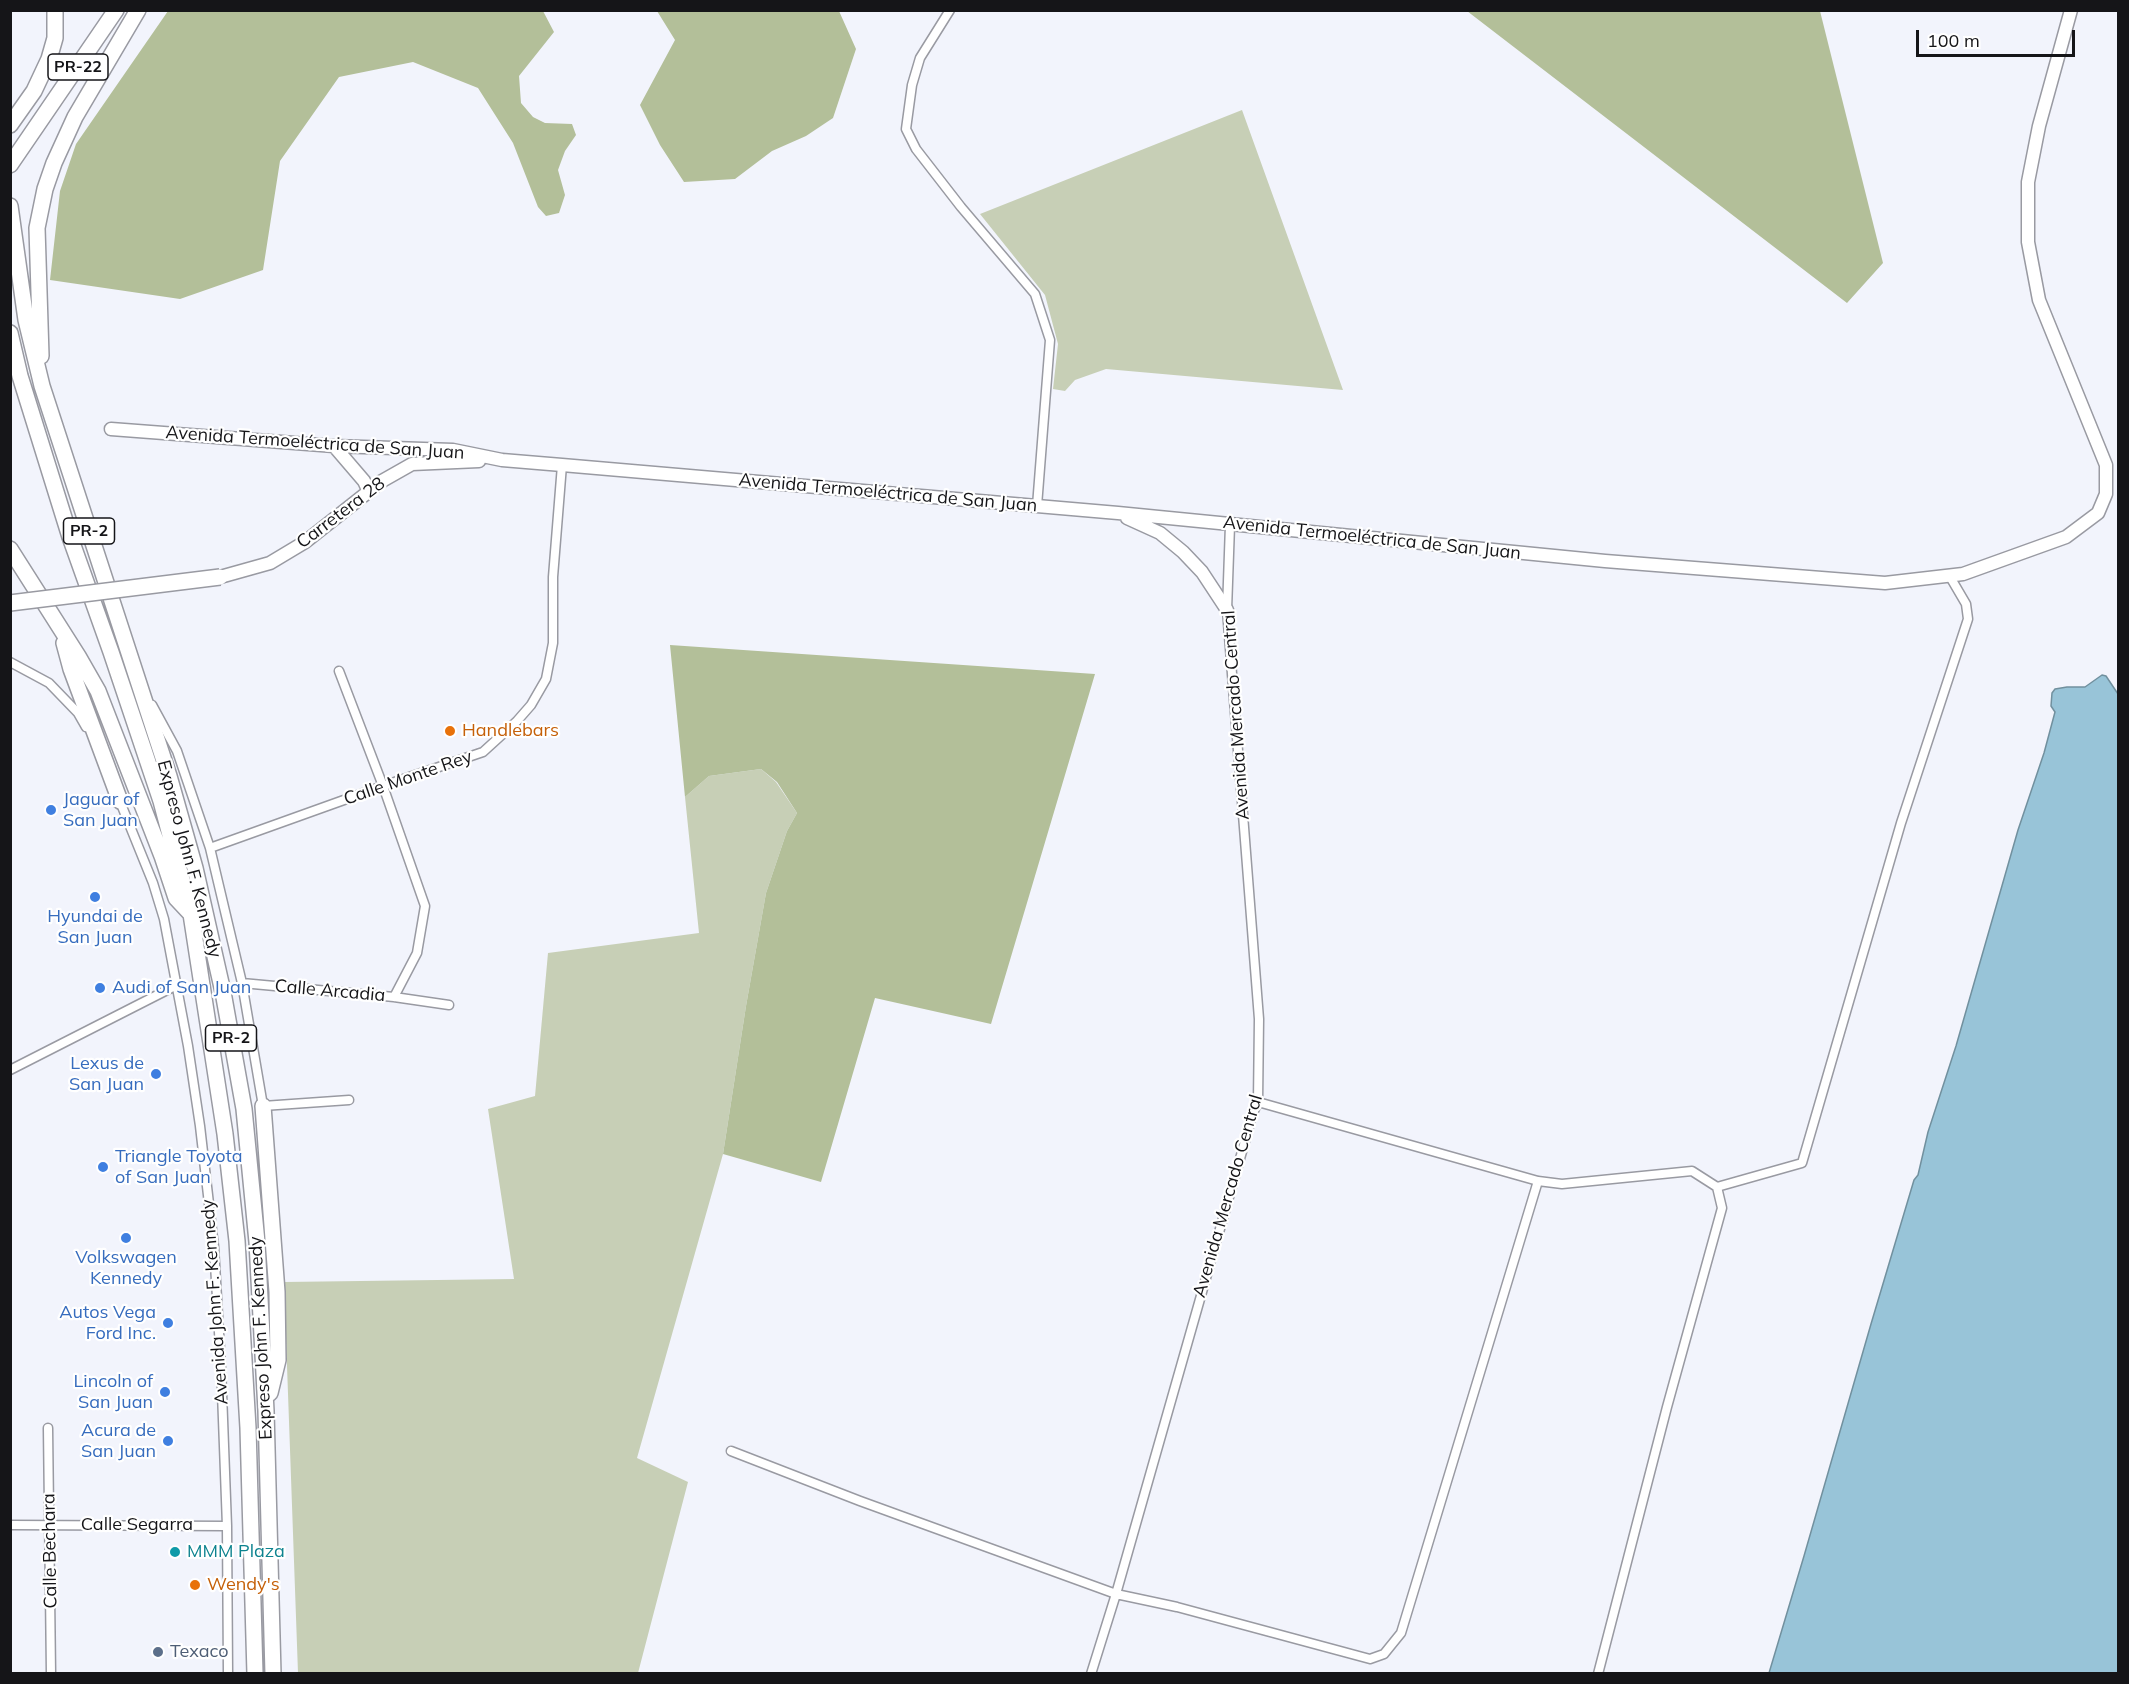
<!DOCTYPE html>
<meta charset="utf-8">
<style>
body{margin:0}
#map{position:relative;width:2129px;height:1684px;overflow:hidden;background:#f2f4fc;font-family:Mulish,sans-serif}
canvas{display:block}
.frame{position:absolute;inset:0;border:12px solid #151518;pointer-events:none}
.scale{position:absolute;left:1916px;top:30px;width:159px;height:27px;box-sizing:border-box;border:3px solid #151518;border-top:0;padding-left:8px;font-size:18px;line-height:21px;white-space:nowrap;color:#151518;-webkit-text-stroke:4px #fff;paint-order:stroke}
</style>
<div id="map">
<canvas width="2129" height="1684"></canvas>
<div class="frame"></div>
<div class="scale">100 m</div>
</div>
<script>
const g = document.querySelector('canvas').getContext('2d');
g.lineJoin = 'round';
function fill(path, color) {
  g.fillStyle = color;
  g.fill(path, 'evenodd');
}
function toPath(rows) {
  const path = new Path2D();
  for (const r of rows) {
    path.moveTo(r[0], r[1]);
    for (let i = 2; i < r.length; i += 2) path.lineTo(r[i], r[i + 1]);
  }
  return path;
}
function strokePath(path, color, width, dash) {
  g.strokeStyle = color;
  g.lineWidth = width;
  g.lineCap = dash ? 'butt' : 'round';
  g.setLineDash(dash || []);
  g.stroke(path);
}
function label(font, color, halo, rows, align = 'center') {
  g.font = font + ' Mulish,sans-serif';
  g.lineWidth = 4.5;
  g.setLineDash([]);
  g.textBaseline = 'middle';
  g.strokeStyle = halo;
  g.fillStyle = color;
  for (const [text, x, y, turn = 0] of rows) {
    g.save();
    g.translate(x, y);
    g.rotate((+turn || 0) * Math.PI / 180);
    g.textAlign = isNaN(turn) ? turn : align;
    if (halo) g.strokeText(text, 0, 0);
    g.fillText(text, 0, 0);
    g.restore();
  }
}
fill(toPath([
 [1242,110,1343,390,1106,369,1075,380,1065,391,1053,389,1058,344,1045,295,980,214],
 [761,769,776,782,797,813,787,831,766,893,746,1006,723,1154,637,1458,688,1482,638,1673,298,1673,284,1282,514,1279,488,1109,535,1096,548,953,699,933,685,797,709,776]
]), '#c7cfb6');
fill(toPath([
 [168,11,543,11,554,32,519,76,521,103,533,117,545,123,572,124,576,135,565,151,558,170,565,195,559,213,546,216,538,207,513,143,478,88,413,62,339,77,280,161,263,270,180,299,50,280,60,191,76,144],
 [657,11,839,11,856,49,833,118,806,136,772,151,735,179,684,182,660,145,640,105,675,40],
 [1467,11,1820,11,1883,263,1847,303],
 [670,645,1095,674,991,1024,875,998,821,1182,723,1154,746,1006,766,893,787,831,797,813,777,782,761,769,709,776,685,797]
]), '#b3bf99');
const water = toPath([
 [2102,675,2106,676,2118,694,2118,1673,1769,1673,1804,1556,1871,1324,1914,1180,1918,1175,1928,1132,1956,1046,2018,830,2044,753,2055,712,2051,706,2052,693,2055,689,2067,687,2085,687,2102,675]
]);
fill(water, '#98c4d8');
strokePath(water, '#71909e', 1.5);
const street = toPath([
 [950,10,920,58,912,85,906,129,916,149,961,207,1035,294,1050,340,1037,506],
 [10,662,49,683,78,713,86,727],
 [339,671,383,786,425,906,417,953,394,997],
 [152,705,177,751,210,848,242,983,263,1106,349,1100],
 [119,799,153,883,164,919,188,1046,200,1126,214,1247,221,1366,227,1526,228,1674],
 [210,848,383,786,483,752,517,721,531,705,546,679,553,643,553,577,562,465],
 [242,983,394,997,449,1005],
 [10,1070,177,985],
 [1258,1102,1538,1181,1562,1184,1692,1171,1717,1187,1722,1208,1667,1407,1598,1674],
 [1717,1187,1802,1163,1901,823,1968,619,1966,604,1949,575],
 [48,1428,51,1674],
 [731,1451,860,1501,1116,1594,1177,1607,1370,1659,1384,1654,1401,1633,1538,1181],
 [10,1525,227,1526],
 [1091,1674,1116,1594,1253,1113,1258,1102,1259,1019,1227,610,1230,525]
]);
const secondary = toPath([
 [111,429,334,446,453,450,502,460,562,465,1118,513,1605,561,1885,583,1963,574,2066,537,2098,513,2106,494,2106,465,2039,300,2028,242,2028,182,2039,126,2071,10],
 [334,446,364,481,369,492],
 [1127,518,1160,533,1183,552,1202,572,1227,610],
 [220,577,270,563,305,542,382,481,412,464,479,461]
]);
const highway = toPath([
 [10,125,34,91,49,59,55,38,55,10],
 [10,165,116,10],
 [10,206,26,320,42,386,169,776,195,868,223,992,244,1109,257,1242,266,1411,273,1674],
 [10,333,20,376,70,537,111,652,161,801,191,914,225,1134,237,1241,248,1428,255,1674],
 [41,356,37,228,45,189,54,163,75,117,138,10],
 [10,549,78,656,98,691,162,856,176,898,191,914],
 [64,643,71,669,120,801],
 [263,1106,277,1292,278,1360,270,1393]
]);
strokePath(street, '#999aa2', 11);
strokePath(secondary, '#999aa2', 15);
strokePath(highway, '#999aa2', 18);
strokePath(street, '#fff', 8);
strokePath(secondary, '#fff', 12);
strokePath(highway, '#fff', 15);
const highwayBridge = toPath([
 [10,603,220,577]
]);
strokePath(highwayBridge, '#999aa2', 18, []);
strokePath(highwayBridge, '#fff', 15);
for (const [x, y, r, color] of [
 [450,731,6,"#e8710a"],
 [51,810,6,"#3f7fe0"],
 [95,897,6,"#3f7fe0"],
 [100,988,6,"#3f7fe0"],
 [156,1074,6,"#3f7fe0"],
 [103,1167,6,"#3f7fe0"],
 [126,1238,6,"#3f7fe0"],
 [168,1323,6,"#3f7fe0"],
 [165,1392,6,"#3f7fe0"],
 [168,1441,6,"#3f7fe0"],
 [175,1552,6,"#0f9aa8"],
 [195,1585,6,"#e8710a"],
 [158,1652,6,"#5c6f8a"]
]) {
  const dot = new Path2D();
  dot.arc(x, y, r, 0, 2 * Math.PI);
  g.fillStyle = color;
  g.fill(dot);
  strokePath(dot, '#fff', 2);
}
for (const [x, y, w] of [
 [78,67,60],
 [89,531,51],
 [231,1038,51]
]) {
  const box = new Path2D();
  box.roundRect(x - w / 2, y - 13, w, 26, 4.5);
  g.fillStyle = '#fff';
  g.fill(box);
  strokePath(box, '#151518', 1.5);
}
label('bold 16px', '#151518', null, [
 ["PR-22",78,67],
 ["PR-2",89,531],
 ["PR-2",231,1038]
]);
label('18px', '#151518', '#fff', [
 ["Avenida Termoeléctrica de San Juan",315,443,4],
 ["Avenida Termoeléctrica de San Juan",888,493,5],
 ["Carretera 28",341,513,-37],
 ["Avenida Termoeléctrica de San Juan",1372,538,6],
 ["Avenida Mercado Central",1236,715,-94],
 ["Calle Monte Rey",408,778,-19],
 ["Expreso John F. Kennedy",189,859,75],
 ["Calle Arcadia",330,991,5],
 ["Avenida Mercado Central",1228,1196,-74],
 ["Avenida John F. Kennedy",215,1302,-94],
 ["Expreso John F. Kennedy",261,1338,-93],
 ["Calle Segarra",137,1525],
 ["Calle Bechara",50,1551,-91]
]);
label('18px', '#c56008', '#fff', [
 ["Handlebars",462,731],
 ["Wendy's",207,1585]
], 'left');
label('18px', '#366cbe', '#fff', [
 ["Jaguar of",63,800,"left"],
 ["San Juan",63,821,"left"],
 ["Hyundai de",95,917,"center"],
 ["San Juan",95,938,"center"],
 ["Audi of San Juan",112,988,"left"],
 ["Lexus de",144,1064],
 ["San Juan",144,1085],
 ["Triangle Toyota",115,1157,"left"],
 ["of San Juan",115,1178,"left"],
 ["Volkswagen",126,1258,"center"],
 ["Kennedy",126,1279,"center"],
 ["Autos Vega",156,1313],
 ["Ford Inc.",156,1334],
 ["Lincoln of",153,1382],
 ["San Juan",153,1403],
 ["Acura de",156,1431],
 ["San Juan",156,1452]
], 'right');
label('18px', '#0d838f', '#fff', [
 ["MMM Plaza",187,1552]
], 'left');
label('18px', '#4e5e75', '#fff', [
 ["Texaco",170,1652]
], 'left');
</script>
